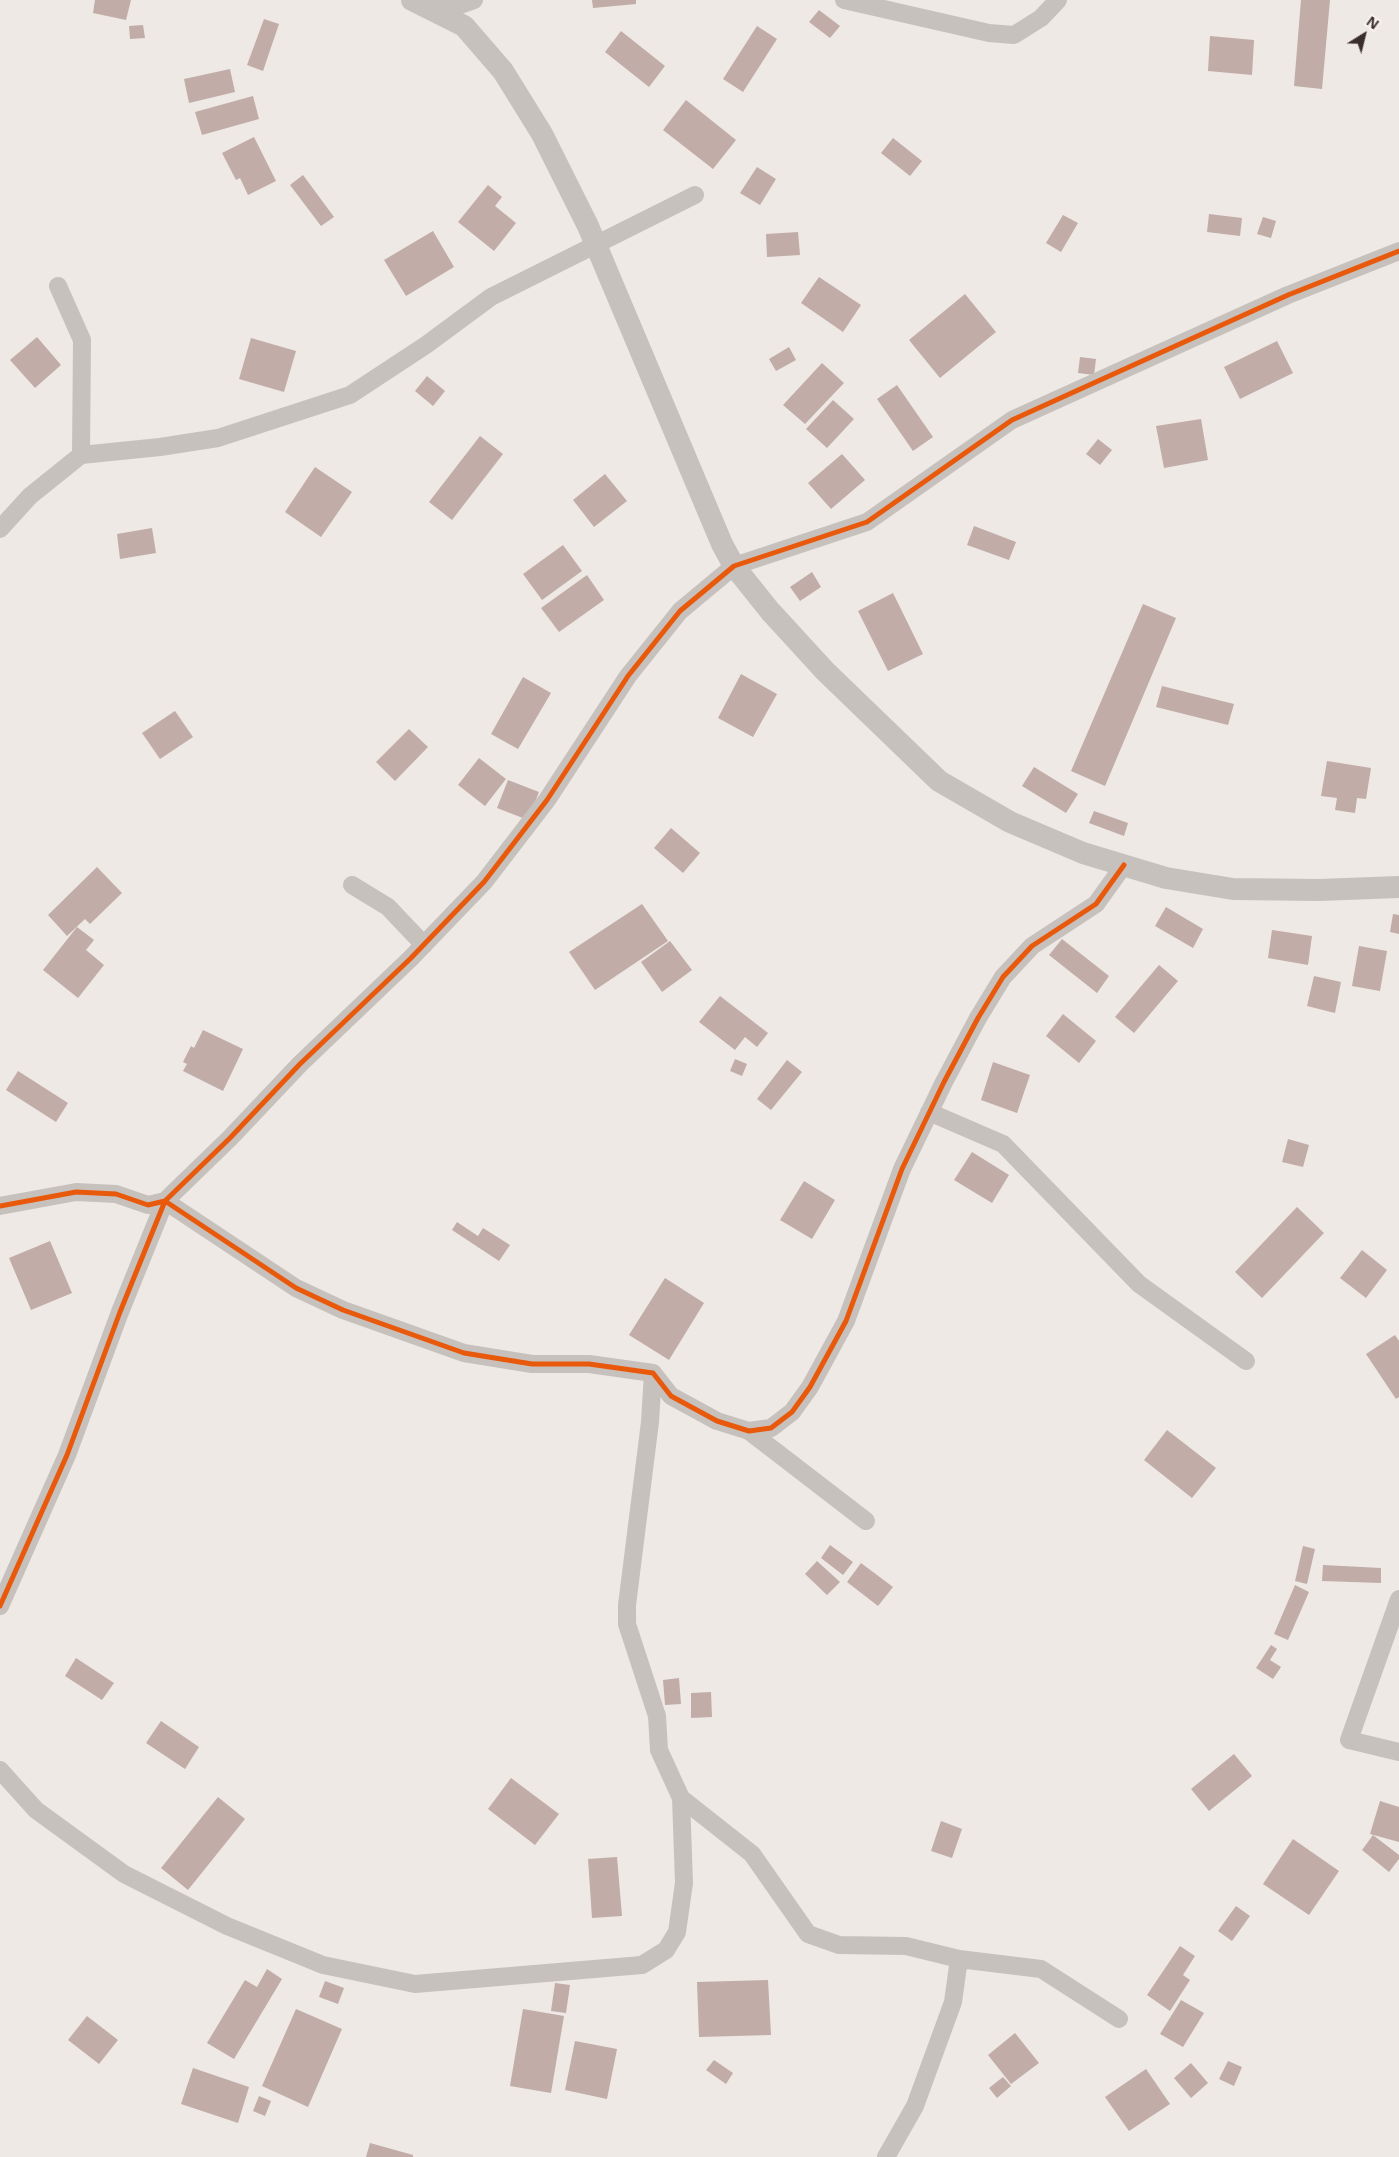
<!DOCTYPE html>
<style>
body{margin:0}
#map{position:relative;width:1399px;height:2157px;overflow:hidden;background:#eee9e5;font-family:"Noto Sans",sans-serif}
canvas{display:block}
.north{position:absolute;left:1339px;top:10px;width:50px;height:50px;-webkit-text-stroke:4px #faf3ed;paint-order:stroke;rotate:36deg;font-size:14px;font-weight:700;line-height:20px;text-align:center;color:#392e2b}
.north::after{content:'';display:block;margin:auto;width:18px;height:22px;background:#392e2b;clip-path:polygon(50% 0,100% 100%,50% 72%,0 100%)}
</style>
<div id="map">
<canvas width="1399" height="2157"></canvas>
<div class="north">N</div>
</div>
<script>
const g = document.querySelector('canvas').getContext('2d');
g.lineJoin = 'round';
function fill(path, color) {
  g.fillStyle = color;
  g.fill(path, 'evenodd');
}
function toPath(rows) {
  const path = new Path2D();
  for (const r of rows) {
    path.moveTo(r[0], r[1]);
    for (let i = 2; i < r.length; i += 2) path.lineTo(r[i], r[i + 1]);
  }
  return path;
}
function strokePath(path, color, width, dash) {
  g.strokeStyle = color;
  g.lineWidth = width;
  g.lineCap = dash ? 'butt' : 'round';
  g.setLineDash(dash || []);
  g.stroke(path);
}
fill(toPath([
 [95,0,131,0,126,20,93,13],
 [592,0,636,0,636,4,593,8],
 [1301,0,1330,0,1322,89,1294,86],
 [819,10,840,26,830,38,809,22],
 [264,19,279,24,263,71,247,65],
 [143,25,145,38,130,39,129,26],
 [757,26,777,39,743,92,723,79],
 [621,31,665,66,649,87,605,52],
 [1210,36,1254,40,1252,75,1208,71],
 [230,69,235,92,189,103,184,79],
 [253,96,259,119,202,135,195,112],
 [686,100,736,140,713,169,663,130],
 [254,137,276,181,248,195,240,178,236,180,222,153],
 [893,138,922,161,910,176,881,153],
 [757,167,776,179,760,205,740,193],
 [303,175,334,217,321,226,290,185],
 [488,185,502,197,495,206,516,223,494,251,458,222],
 [1209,214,1242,218,1240,236,1207,232],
 [1063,215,1078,223,1061,252,1046,243],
 [1263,217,1276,221,1271,238,1257,234],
 [433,231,454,267,406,296,384,260],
 [798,232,800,255,767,257,766,234],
 [819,277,861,305,843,332,801,303],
 [965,294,996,332,940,378,909,340],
 [37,337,61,365,35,388,10,360],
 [251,338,296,351,284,392,239,379],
 [1277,341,1293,373,1240,399,1224,367],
 [789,347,796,360,776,371,769,359],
 [1080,357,1096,359,1094,375,1078,373],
 [822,363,844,383,805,424,783,405],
 [427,376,445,391,433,406,415,391],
 [897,385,933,437,913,451,877,399],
 [833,400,854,419,827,448,806,429],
 [1201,419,1208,460,1164,468,1156,426],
 [480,436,503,454,452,520,429,502],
 [1098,439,1112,450,1100,465,1086,454],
 [842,454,865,480,831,509,808,483],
 [315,467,352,492,321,537,285,512],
 [605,474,627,501,594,527,573,500],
 [974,526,1016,542,1009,560,967,545],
 [152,528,156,553,120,559,117,534],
 [563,545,582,571,542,600,523,574],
 [812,572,821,587,800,601,790,587],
 [587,575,604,600,559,632,541,608],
 [893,593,923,654,888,671,858,611],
 [1143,604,1176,618,1105,786,1071,771],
 [741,674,777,694,753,737,718,718],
 [523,677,551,693,518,749,491,734],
 [1162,686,1234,704,1228,725,1156,707],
 [175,711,193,737,160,759,142,733],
 [409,729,428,747,395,781,376,762],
 [479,758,506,779,485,806,458,785],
 [1327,761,1371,768,1366,799,1357,798,1355,813,1335,810,1337,798,1321,796],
 [1034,767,1078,794,1066,813,1022,786],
 [508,780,539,792,528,820,497,808],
 [1094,811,1128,823,1124,836,1089,823],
 [671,828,700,853,683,873,654,848],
 [97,867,122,893,90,924,85,919,67,936,48,915],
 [642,904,668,941,595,990,569,952],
 [1166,907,1203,929,1193,948,1155,926],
 [1393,914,1399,915,1399,934,1390,932],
 [77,927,94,940,86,950,104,965,78,998,43,970],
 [1272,930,1312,936,1308,965,1268,958],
 [1062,939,1109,976,1097,993,1049,955],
 [670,941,692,970,662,992,641,962],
 [1359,946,1387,951,1380,991,1352,986],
 [1159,965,1178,981,1134,1033,1115,1017],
 [1314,976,1341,982,1335,1013,1307,1006],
 [720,996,768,1033,757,1047,745,1037,735,1050,699,1022],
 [1063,1014,1096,1041,1079,1063,1046,1036],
 [203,1030,243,1049,223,1091,183,1071,187,1064,183,1062,191,1046,194,1048],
 [735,1059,747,1064,742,1076,730,1071],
 [787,1060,802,1072,771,1110,757,1099],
 [993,1062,1030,1075,1017,1113,981,1100],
 [18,1071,68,1103,56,1122,6,1090],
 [1288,1139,1309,1145,1303,1167,1282,1162],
 [972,1152,1009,1175,992,1203,954,1180],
 [804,1181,835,1200,812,1239,780,1220],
 [1297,1207,1324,1233,1262,1298,1235,1272],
 [457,1222,478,1236,483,1228,510,1245,499,1261,452,1230],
 [50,1241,72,1293,31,1310,9,1258],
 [1362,1250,1387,1270,1366,1298,1340,1278],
 [665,1278,704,1303,669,1360,629,1335],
 [1395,1335,1399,1341,1399,1397,1396,1399,1366,1354],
 [1167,1430,1216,1468,1192,1498,1144,1460],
 [830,1545,853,1562,843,1575,821,1558],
 [1303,1546,1315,1549,1307,1584,1295,1581],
 [817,1561,840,1582,827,1595,805,1574],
 [861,1563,893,1587,878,1606,847,1582],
 [1323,1565,1381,1568,1381,1583,1322,1581],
 [1295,1585,1309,1592,1288,1640,1274,1634],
 [1271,1645,1277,1649,1270,1660,1281,1667,1273,1679,1256,1668],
 [76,1658,114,1683,102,1700,65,1676],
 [679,1678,681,1704,665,1705,663,1680],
 [711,1692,712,1717,691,1718,691,1693],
 [161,1721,199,1747,185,1769,146,1743],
 [1234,1754,1252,1776,1209,1811,1191,1789],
 [511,1778,559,1814,535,1845,488,1809],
 [218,1797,245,1819,188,1890,161,1868],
 [1380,1801,1399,1807,1399,1842,1370,1834],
 [941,1821,962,1829,952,1858,931,1851],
 [1373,1835,1399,1855,1399,1859,1389,1872,1362,1850],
 [1293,1839,1339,1871,1309,1915,1263,1884],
 [617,1857,622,1916,592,1918,588,1859],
 [1236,1906,1250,1916,1232,1941,1218,1931],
 [1180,1946,1195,1956,1183,1975,1190,1980,1170,2011,1147,1995],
 [267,1969,282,1979,234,2059,207,2043,245,1980,257,1987],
 [768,1980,771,2035,699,2037,697,1982],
 [325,1981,344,1988,338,2004,319,1997],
 [555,1983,570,1985,566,2013,551,2011],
 [1181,2000,1204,2013,1183,2047,1160,2034],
 [296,2009,342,2029,308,2107,262,2086],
 [523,2009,564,2016,551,2093,510,2086],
 [87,2016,118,2040,99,2064,68,2040],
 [1015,2033,1039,2063,1011,2084,988,2055],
 [575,2041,617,2049,607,2099,565,2090],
 [714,2060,733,2073,726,2084,706,2070],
 [1228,2061,1242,2067,1234,2086,1219,2079],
 [1191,2063,1208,2083,1191,2098,1174,2078],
 [193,2068,249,2087,238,2123,181,2104],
 [1146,2069,1170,2104,1129,2131,1105,2097],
 [1003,2077,1011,2086,997,2098,989,2088],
 [259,2096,271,2101,265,2116,253,2111],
 [370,2143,413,2155,413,2157,366,2157]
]), '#c1aca7');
strokePath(toPath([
 [844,0,989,33,1014,35,1041,18,1058,0],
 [431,5,449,9,474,0],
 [58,286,82,340,81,455],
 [0,529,30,496,81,455,160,447,218,438,350,395,426,345,491,297,695,195],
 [352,885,388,907,424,945],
 [929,1112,1003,1144,1139,1284,1246,1361],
 [0,1206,76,1192,116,1194,148,1205,165,1201,296,1288,343,1310,464,1353,532,1364,589,1364,653,1373,671,1396,717,1421,749,1431,771,1428,792,1412,810,1387,846,1321,902,1169,944,1082,978,1018,1003,977,1032,946,1096,904,1124,865],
 [749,1431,866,1521],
 [1399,1599,1349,1740,1399,1752],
 [0,1606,67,1455,120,1312,165,1201,230,1138,300,1064,411,958,484,882,547,800,628,676,680,611,734,566,867,522,1012,420,1288,295,1399,251],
 [0,1770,36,1810,124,1874,227,1926,323,1965,415,1984,642,1965,666,1950,677,1932,684,1883,681,1798,659,1750,657,1716,627,1624,627,1605,650,1422,653,1373],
 [681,1798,752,1854,808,1934,839,1945,906,1946,959,1959,1041,1969,1119,2019],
 [886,2157,915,2106,953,2002,959,1959]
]), '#c7c1bd', 18);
strokePath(toPath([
 [412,0,464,26,503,71,542,134,588,226,722,544,734,566,770,611,825,671,939,781,1010,822,1083,853,1166,878,1233,889,1319,890,1399,887]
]), '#c7c1bd', 22);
strokePath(toPath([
 [0,1206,76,1192,116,1194,148,1205,165,1201,296,1288,343,1310,464,1353,532,1364,589,1364,653,1373,671,1396,717,1421,749,1431,771,1428,792,1412,810,1387,846,1321,902,1169,944,1082,978,1018,1003,977,1032,946,1096,904,1124,865],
 [0,1606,67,1455,120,1312,165,1201,230,1138,300,1064,411,958,484,882,547,800,628,676,680,611,734,566,867,522,1012,420,1288,295,1399,251]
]), '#e8590c', 5);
</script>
